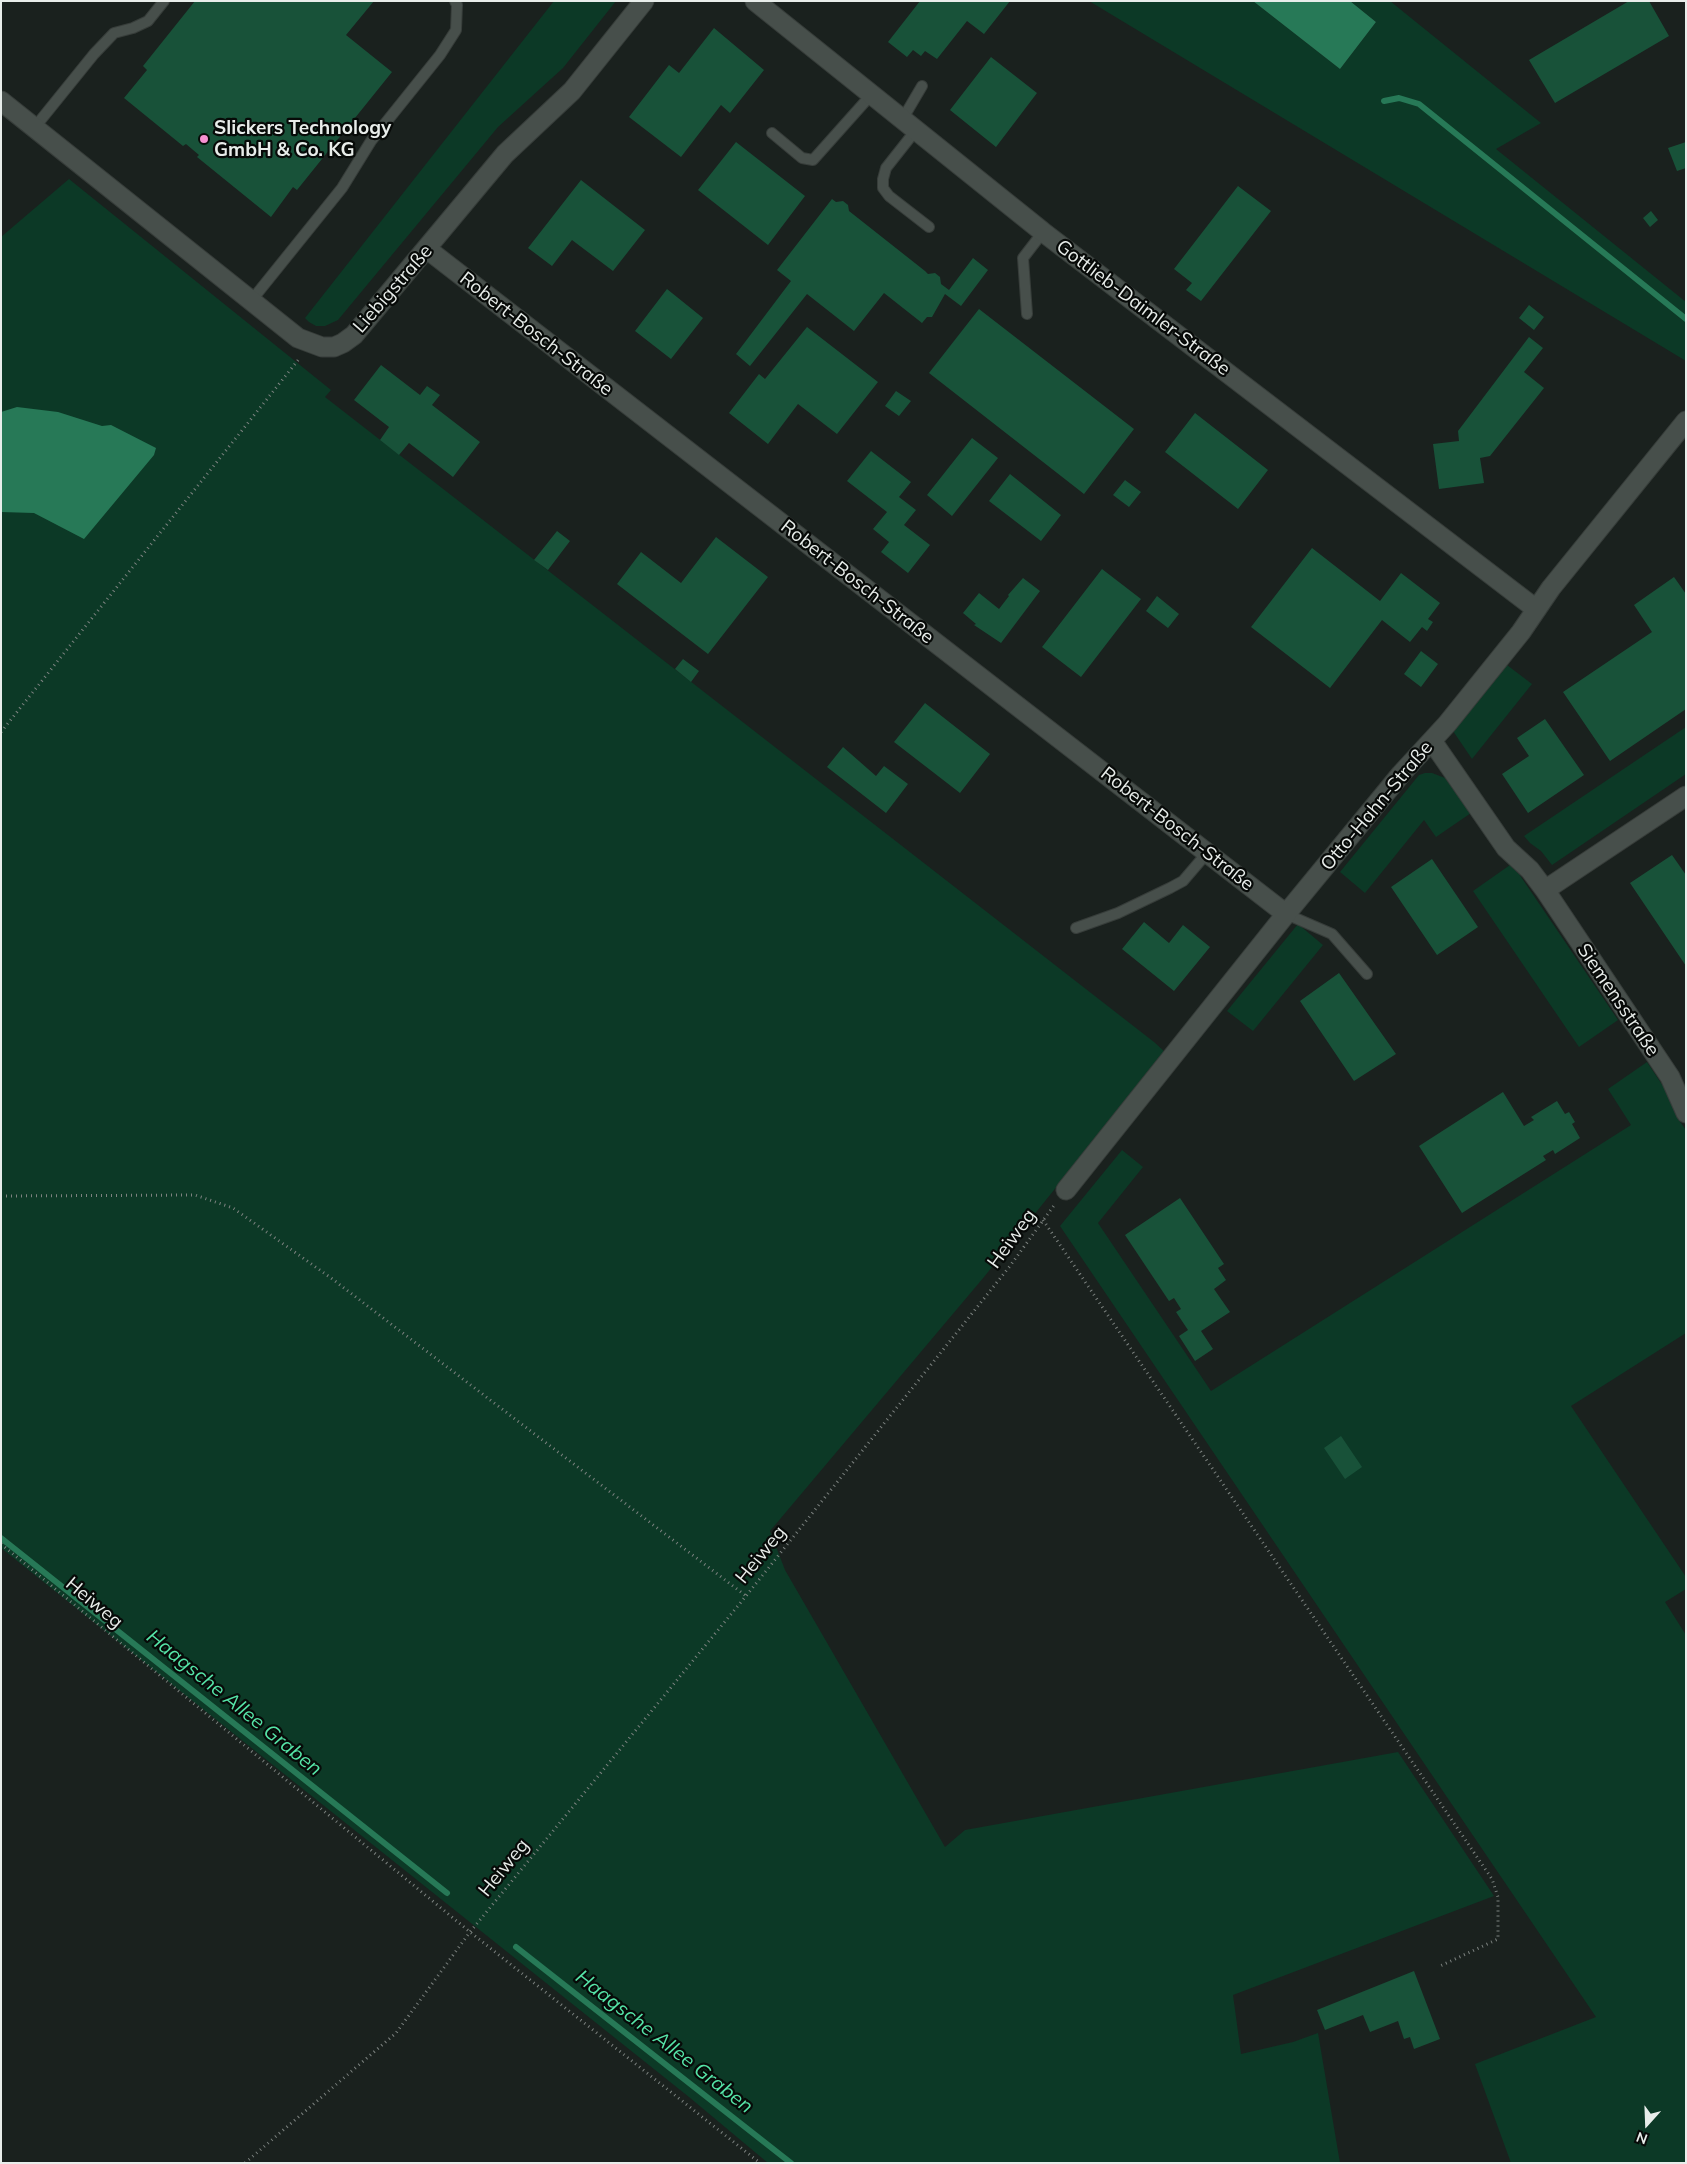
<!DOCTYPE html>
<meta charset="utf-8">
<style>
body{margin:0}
#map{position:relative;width:1687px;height:2164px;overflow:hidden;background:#1a211e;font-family:Mulish,sans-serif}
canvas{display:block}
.frame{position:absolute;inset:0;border:2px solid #e8edea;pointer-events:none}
.north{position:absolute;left:1622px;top:2099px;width:50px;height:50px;-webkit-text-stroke:4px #070a08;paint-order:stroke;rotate:200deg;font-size:14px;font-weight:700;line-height:20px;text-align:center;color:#e8edea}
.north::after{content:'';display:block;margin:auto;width:18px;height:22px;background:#e8edea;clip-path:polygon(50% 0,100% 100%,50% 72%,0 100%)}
</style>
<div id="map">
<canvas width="1687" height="2164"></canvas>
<div class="frame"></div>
<div class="north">N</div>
</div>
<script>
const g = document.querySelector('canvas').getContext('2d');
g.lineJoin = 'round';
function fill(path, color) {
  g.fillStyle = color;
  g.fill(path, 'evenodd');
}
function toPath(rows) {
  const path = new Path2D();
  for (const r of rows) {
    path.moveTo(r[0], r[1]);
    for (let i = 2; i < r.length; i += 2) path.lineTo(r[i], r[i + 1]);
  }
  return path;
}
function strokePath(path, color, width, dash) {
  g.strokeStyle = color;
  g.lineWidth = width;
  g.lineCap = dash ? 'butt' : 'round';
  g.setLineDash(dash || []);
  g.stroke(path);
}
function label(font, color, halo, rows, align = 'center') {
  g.font = font + ' Mulish,sans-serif';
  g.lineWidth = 4.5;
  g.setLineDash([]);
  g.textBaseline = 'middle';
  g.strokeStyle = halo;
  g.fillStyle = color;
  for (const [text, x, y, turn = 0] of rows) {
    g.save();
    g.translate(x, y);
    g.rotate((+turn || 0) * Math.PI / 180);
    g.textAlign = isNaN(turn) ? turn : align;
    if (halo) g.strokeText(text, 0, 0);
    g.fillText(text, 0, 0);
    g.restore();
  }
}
fill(toPath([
 [554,1,616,1,563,68,498,127,338,320,325,326,316,326,309,322,305,318],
 [1089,1,1253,1,1340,69,1376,22,1350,1,1390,1,1541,123,1496,149,1686,302,1686,361],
 [69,179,331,390,325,397,1154,1042,1165,1052,984,1277,770,1531,785,1570,945,1847,965,1830,1398,1752,1494,1896,1233,1995,1241,2054,1293,2042,1318,2033,1340,2163,768,2163,689,2097,1,1548,1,237],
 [1507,665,1532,684,1472,759,1453,731],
 [1686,727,1686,774,1552,865,1541,851,1530,843,1524,836],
 [1425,773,1432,773,1445,778,1471,813,1436,837,1424,820,1365,893,1340,872,1419,775],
 [1510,865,1519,874,1618,1020,1579,1047,1473,891],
 [1298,924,1323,945,1253,1031,1227,1011],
 [1647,1062,1667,1092,1678,1119,1686,1130,1686,1333,1571,1406,1686,1577,1686,1589,1665,1602,1686,1635,1686,2163,1511,2163,1475,2064,1596,2017,1060,1226,1122,1150,1143,1167,1098,1223,1211,1391,1631,1125,1608,1089]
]), '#0c3926');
fill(toPath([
 [1253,1,1350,1,1376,22,1340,69],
 [17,407,58,412,102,426,111,425,156,448,154,455,84,539,34,513,1,512,1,412]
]), '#277957');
strokePath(toPath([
 [1384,101,1399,98,1419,104,1686,319],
 [1,1538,447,1893],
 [516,1947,791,2163]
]), '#277957', 6);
fill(toPath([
 [195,1,374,1,346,35,392,72,297,190,293,187,271,217,197,157,199,155,186,144,183,146,124,98,147,70,143,66],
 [920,1,1010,1,984,34,967,21,937,59,925,51,921,56,913,50,907,57,888,42],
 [1629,1,1649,1,1669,36,1555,103,1529,60],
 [714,28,764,70,730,113,721,105,681,157,629,117,669,65,679,73],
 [991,57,1037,93,996,147,950,110],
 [736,142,805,196,768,245,698,190],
 [1686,142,1686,168,1677,171,1668,148],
 [581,180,645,230,613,271,572,240,552,266,528,248],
 [1238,186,1271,211,1201,301,1186,290,1192,283,1174,269],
 [832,199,836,202,843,201,848,205,849,211,925,271,928,274,935,273,940,277,941,284,949,290,973,258,988,270,961,306,945,294,932,317,927,317,922,323,884,293,854,331,807,294,750,366,736,354,791,281,777,270],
 [1651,211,1658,220,1650,227,1643,218],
 [667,289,703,318,671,359,635,331],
 [1529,305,1544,317,1534,330,1519,318],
 [979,309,1134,429,1084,494,929,373],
 [807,327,878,382,837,434,798,404,768,444,729,413,759,374,765,379],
 [1529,337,1543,348,1524,372,1544,388,1490,456,1480,458,1484,483,1439,489,1433,444,1459,441,1458,431],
 [381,365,420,395,427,386,440,395,432,405,480,442,453,477,409,443,399,455,380,440,389,427,354,400],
 [896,391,911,401,899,416,885,406],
 [1195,413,1268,470,1238,509,1165,452],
 [972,438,998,458,952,516,927,495],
 [871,451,911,482,899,497,916,510,904,525,930,545,908,573,881,552,889,542,873,529,887,512,847,481],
 [1010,474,1061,515,1041,541,989,501],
 [1125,480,1141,492,1129,507,1113,495],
 [557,531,570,541,548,570,534,560],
 [716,537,768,577,708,654,617,584,641,552,681,583],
 [1312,548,1380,601,1401,573,1440,603,1428,619,1433,622,1427,631,1422,627,1410,642,1382,620,1330,688,1251,627],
 [1102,569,1141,599,1081,677,1042,647],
 [1674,577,1686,594,1686,709,1610,761,1563,692,1652,632,1634,605],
 [1023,578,1040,591,1001,643,974,625,976,624,963,613,979,593,999,609,1009,596,1008,595],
 [1157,596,1179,614,1168,628,1146,611],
 [1421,651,1438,664,1421,687,1404,674],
 [683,659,699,671,691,682,675,669],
 [925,703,990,754,960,793,894,742],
 [1545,719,1584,775,1528,813,1502,774,1529,756,1517,738],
 [843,747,876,776,884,766,908,784,886,813,827,767],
 [1672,855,1686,875,1686,966,1630,883],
 [1432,859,1478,927,1437,955,1391,887],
 [1144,922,1169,943,1183,925,1210,947,1174,991,1122,949],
 [1339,973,1396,1054,1354,1081,1300,1001],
 [1503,1092,1524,1126,1534,1120,1531,1117,1557,1101,1565,1114,1569,1112,1575,1122,1572,1124,1580,1138,1555,1154,1553,1150,1543,1156,1546,1160,1462,1213,1419,1146],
 [1180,1198,1224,1264,1218,1268,1226,1280,1214,1289,1230,1312,1201,1331,1213,1349,1195,1361,1179,1336,1188,1330,1176,1312,1181,1309,1174,1298,1169,1301,1125,1235],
 [1341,1436,1362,1467,1345,1479,1324,1448],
 [1414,1971,1440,2039,1414,2049,1410,2037,1404,2039,1398,2021,1370,2032,1363,2015,1325,2030,1317,2010]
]), '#185239');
const lane = toPath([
 [902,120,922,86],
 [35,127,94,54,114,33,133,28,148,21,164,1],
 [916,130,886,168,883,179,883,188,889,196,929,227],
 [772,133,802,158,813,160,871,95],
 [251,301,342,188,371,141,440,55,456,30,457,5,455,1],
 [1027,314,1023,258,1043,232],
 [1286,914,1332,934,1367,974],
 [1076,928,1118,913,1170,888,1183,881,1207,853]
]);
const street = toPath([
 [755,1,1043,232,1536,609],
 [1,101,298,338,322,347,334,347,343,343,354,335,505,154,572,91,644,1],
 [427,249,1286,914],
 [1432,741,1506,848,1530,870,1545,890,1670,1077,1686,1113],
 [1545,890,1686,796],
 [1066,1190,1286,914,1401,774,1447,724,1521,632,1551,588,1686,421]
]);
strokePath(lane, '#373d3a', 12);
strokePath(street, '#373d3a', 21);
strokePath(toPath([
 [1,732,299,359],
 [1,1196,195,1195,233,1208,331,1278,746,1596],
 [1043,1220,1492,1879,1498,1897,1498,1939,1438,1967],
 [1,1544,470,1932,760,2163],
 [245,2163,396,2033,470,1932,746,1596,1010,1266,1055,1204]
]), '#7d8380', 3, [1, 4]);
strokePath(lane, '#474f4b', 10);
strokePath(street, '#474f4b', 19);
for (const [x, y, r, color] of [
 [204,139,5,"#f591d1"]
]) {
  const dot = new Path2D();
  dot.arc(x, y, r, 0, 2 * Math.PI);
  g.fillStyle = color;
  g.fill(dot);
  strokePath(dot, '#070a08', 2);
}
label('bold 19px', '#e8edea', '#070a08', [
 ["Slickers Technology",214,128],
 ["GmbH & Co. KG",214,150]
], 'left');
label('19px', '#e8edea', '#070a08', [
 ["Liebigstraße",393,289,-49],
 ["Gottlieb-Daimler-Straße",1143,308,37],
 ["Robert-Bosch-Straße",536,334,38],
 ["Robert-Bosch-Straße",857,582,38],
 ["Otto-Hahn-Straße",1377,806,-50],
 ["Robert-Bosch-Straße",1177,829,38],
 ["Siemensstraße",1618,1000,56],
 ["Heiweg",1012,1239,-54],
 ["Heiweg",761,1555,-51],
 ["Heiweg",94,1603,40],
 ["Heiweg",504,1868,-51]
]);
label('italic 20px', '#55e4a7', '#070a08', [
 ["Haagsche Allee Graben",234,1703,39],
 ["Haagsche Allee Graben",664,2042,38]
]);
</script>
